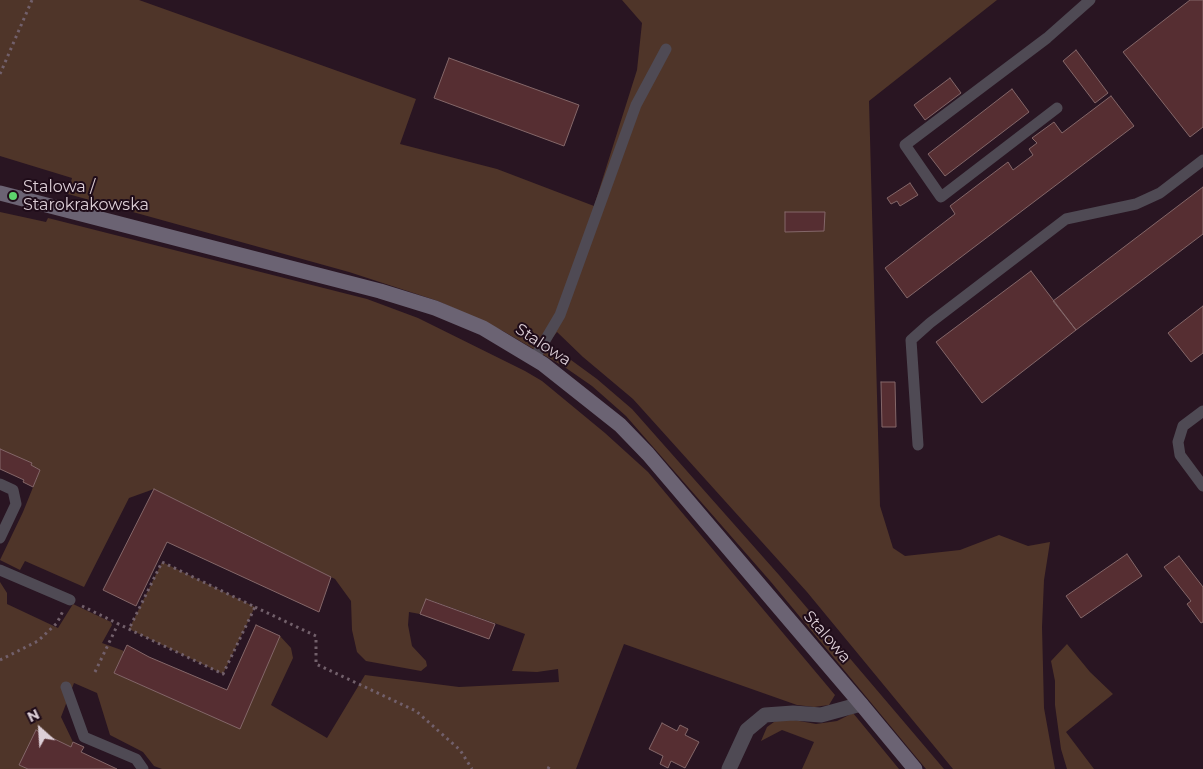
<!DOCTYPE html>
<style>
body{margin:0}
#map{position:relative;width:1203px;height:769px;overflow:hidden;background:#291522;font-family:Montserrat,sans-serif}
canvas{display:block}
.north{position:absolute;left:15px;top:704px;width:50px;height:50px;-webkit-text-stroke:4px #1f0c19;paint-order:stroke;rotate:334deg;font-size:14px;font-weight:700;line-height:20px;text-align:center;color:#ddcfd7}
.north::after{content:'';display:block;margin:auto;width:18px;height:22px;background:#ddcfd7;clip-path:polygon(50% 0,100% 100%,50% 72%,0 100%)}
</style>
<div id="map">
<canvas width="1203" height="769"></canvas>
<div class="north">N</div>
</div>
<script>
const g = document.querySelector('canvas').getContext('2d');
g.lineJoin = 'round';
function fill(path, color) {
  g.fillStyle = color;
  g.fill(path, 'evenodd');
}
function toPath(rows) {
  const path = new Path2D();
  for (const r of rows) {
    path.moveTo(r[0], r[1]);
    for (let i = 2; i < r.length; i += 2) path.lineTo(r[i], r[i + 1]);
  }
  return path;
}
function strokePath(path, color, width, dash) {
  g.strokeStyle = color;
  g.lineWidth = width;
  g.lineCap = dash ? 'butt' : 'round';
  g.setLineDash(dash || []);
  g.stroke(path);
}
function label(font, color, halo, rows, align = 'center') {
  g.font = font + ' Montserrat,sans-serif';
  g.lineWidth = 4;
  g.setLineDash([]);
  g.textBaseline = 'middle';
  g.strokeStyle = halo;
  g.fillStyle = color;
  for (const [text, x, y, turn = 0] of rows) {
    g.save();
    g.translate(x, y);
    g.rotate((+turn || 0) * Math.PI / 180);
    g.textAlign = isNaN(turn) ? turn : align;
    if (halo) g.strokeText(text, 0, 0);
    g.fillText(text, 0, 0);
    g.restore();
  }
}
fill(toPath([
 [0,0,139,0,416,99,400,144,497,169,594,206,637,70,642,23,622,0,997,0,869,101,880,506,893,548,905,556,960,550,999,535,1028,546,1050,542,1044,580,1042,627,1044,708,1055,769,953,769,807,592,633,399,583,357,557,332,547,345,571,360,597,379,632,409,779,575,944,769,926,769,771,582,626,416,592,386,566,368,503,331,438,301,349,272,68,194,72,178,0,156],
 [0,212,46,222,48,218,367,299,418,318,525,371,542,381,605,433,648,472,835,695,829,705,814,707,797,705,624,644,576,769,162,769,154,766,143,752,110,735,97,693,74,683,61,717,73,742,71,747,36,730,20,765,28,769,0,769,0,582,7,593,7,604,58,628,73,604,111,622,112,625,102,643,124,651,114,673,239,728,280,636,291,648,293,658,271,705,327,738,365,675,459,687,559,682,558,669,537,672,512,671,525,634,427,599,420,614,409,612,408,625,412,646,426,661,427,666,421,671,366,661,357,652,352,630,351,601,335,579,154,489,129,498,84,587,25,561,20,570,0,560,23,512,40,470,0,449],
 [162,562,255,607,223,674,129,629],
 [1067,644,1090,672,1113,694,1066,732,1094,769,1067,769,1061,749,1055,705,1055,681,1051,661],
 [853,713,899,769,802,769,814,742,782,730,761,741,767,727,774,722,783,718,816,724,837,721]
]), '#4f3529');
const building = toPath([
 [1190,0,1203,0,1203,127,1190,137,1123,52,1190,0],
 [1076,50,1108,93,1095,103,1063,61,1076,50],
 [449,58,579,105,564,146,434,98,449,58],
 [950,78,961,93,925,120,914,105,950,78],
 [1012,89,1029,112,945,176,928,154,1012,89],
 [1111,96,1134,126,907,298,885,268,955,214,950,206,1008,162,1013,170,1033,155,1029,149,1037,143,1032,138,1054,122,1062,133,1111,96],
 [910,183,918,195,900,206,897,201,891,204,887,198,910,183],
 [1203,187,1203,234,1076,330,1053,301,1203,187],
 [785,212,825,212,824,231,785,232,785,212],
 [1031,271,1076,330,982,403,936,342,1031,271],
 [1203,306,1203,353,1191,362,1168,333,1203,306],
 [881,382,895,382,896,427,882,427,881,382],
 [0,449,32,463,31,465,40,470,33,487,23,482,24,480,0,469,0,449],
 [154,489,331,577,319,612,167,542,136,606,103,590,154,489],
 [1127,554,1142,576,1081,618,1066,596,1127,554],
 [1179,556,1203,587,1203,622,1201,623,1187,604,1191,601,1164,567,1179,556],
 [426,599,495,624,489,639,420,614,426,599],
 [256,625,280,636,240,729,114,673,127,645,149,657,227,690,256,625],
 [662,723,677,731,680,725,688,729,685,735,699,742,685,768,671,761,668,768,660,764,663,756,649,749,662,723],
 [36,730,71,747,73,742,84,747,81,752,117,769,28,769,19,765,36,730]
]);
fill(building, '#562e32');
strokePath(building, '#846769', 1);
strokePath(toPath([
 [0,74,32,0],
 [82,606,139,634,223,674,255,607,162,562,129,629],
 [255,607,316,636,316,664,416,711,460,750,472,769],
 [0,660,38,641,57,623,63,611],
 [95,672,118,624],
 [548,769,550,765]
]), '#72606b', 3, [2.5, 4]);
strokePath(toPath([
 [1057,108,941,197,905,145,1047,38,1090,0],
 [534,359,560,315,636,105,666,49],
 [1203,411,1183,426,1178,442,1180,455,1203,486],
 [918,445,911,340,930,323,1066,219,1136,204,1160,193,1203,160],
 [0,484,13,490,16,504,0,538],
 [0,570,70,600],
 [66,687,84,737,136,759,143,769]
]), '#4f4a54', 11);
strokePath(toPath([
 [729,769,747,730,765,715,793,713,821,715,861,704]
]), '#4f4a54', 15);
strokePath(toPath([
 [0,193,380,291,435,308,483,328,543,364,620,425,648,454,861,704,915,769]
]), '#6b6373', 15);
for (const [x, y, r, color] of [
 [13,196,5,"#5dd56d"]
]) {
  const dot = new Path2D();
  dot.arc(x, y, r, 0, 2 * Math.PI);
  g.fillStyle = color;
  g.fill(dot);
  strokePath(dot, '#1f0c19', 2);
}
label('16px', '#ddcfd7', '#1f0c19', [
 ["Stalowa /",23,187],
 ["Starokrakowska",23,205]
], 'left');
label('16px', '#ddcfd7', '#1f0c19', [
 ["Stalowa",543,345,33],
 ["Stalowa",827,637,49]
]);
</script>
